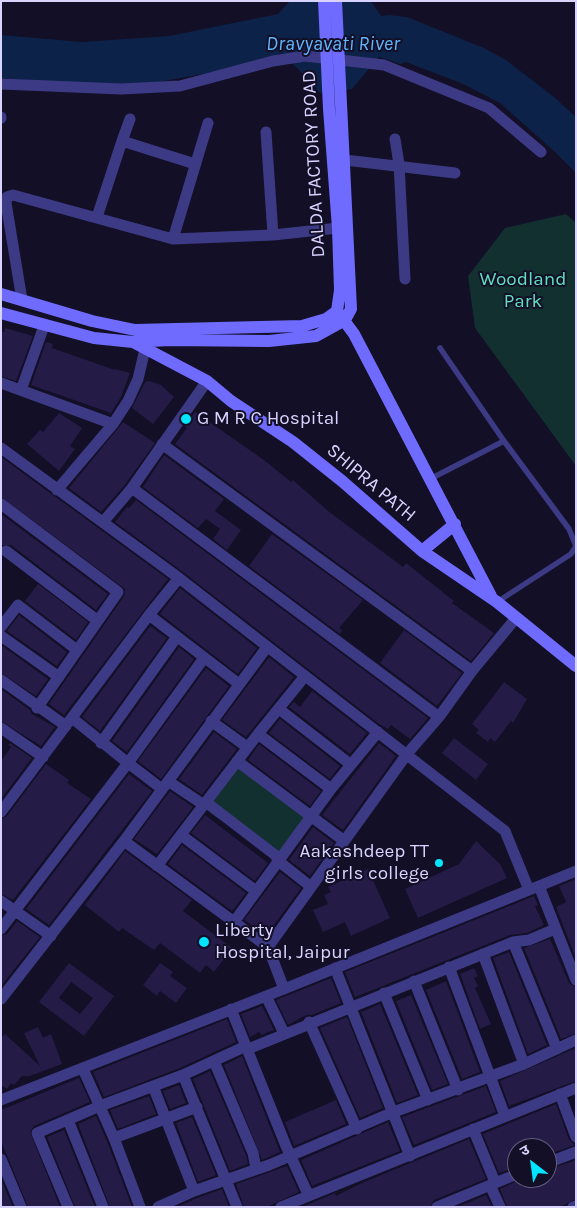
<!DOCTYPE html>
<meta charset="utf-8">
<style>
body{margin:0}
#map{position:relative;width:577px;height:1208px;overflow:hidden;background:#130f26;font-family:Karla,"Noto Sans Devanagari",sans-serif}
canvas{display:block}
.frame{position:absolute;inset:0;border:2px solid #d9d4ff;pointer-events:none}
.north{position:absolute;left:507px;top:1138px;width:50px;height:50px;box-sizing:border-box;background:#130f26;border:1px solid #625e7d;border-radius:50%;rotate:330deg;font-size:14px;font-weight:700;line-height:20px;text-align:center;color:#d9d4ff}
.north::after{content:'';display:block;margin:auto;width:18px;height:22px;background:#00e5ff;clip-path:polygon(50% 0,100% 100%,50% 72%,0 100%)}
</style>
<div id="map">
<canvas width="577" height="1208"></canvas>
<div class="frame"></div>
<div class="north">उ</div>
</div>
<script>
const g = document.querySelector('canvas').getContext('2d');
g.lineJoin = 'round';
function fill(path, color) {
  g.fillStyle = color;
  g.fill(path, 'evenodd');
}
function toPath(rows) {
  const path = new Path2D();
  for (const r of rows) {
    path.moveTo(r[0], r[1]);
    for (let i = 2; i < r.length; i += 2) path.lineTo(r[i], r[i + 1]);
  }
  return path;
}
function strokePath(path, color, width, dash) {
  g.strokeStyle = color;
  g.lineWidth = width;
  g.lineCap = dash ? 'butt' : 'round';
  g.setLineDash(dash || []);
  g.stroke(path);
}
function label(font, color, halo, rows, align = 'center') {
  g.font = font + ' Karla,sans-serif';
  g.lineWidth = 4;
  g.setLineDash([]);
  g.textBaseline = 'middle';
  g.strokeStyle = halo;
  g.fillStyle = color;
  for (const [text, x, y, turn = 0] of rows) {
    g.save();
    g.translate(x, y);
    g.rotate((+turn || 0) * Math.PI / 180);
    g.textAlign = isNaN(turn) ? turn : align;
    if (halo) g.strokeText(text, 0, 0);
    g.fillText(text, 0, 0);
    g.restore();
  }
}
fill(toPath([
 [566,214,576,223,576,466,475,328,468,276,505,228],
 [240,757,312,814,277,860,202,807]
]), '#12302f');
fill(toPath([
 [290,1,371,1,381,16,389,15,407,17,484,48,506,60,554,97,576,117,576,173,554,151,500,103,463,84,406,62,401,64,379,57,352,89,320,93,283,53,214,72,153,83,100,86,1,78,1,35,82,42,169,36,278,14]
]), '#0c2248');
fill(toPath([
 [5,328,33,336,16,381,1,376,1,332,4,332],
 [46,342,53,344,52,348,115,370,115,369,130,373,121,397,111,413,31,385],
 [149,381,161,385,174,397,153,424,132,408,145,382],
 [195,412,264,460,291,482,293,480,328,511,403,567,406,563,454,601,452,603,494,633,471,661,175,444,187,428,185,426],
 [59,413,82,428,70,446,75,449,59,471,27,444,40,430,43,432],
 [123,422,155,443,124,486,101,512,69,488],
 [164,455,224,499,215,511,241,530,227,550,213,539,220,529,206,519,198,528,143,487],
 [1,457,168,579,64,715,49,704,124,596,125,589,1,497],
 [136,500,428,718,410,739,391,725,388,729,379,724,183,572,115,522,127,507,129,508],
 [1,514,108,594,96,610,11,545,1,545],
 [272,534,363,600,339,628,342,630,340,634,249,566],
 [38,584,88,622,76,640,25,601],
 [180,588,257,648,238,674,160,614],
 [19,615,67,652,57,666,7,631],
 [150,626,167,638,100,731,82,717],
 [404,630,462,673,437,706,380,663],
 [1,645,48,679,36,696,1,673],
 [179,647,194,659,127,752,112,741],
 [269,657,294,677,246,737,222,720],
 [206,668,229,686,161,779,138,761],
 [504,682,527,699,513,723,511,721,495,742,490,738,488,742,476,733,479,730,472,724],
 [1,689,30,710,32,714,55,727,41,746,1,721],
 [312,691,367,733,350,754,289,707,294,702,300,707],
 [280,719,340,766,330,779,269,733],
 [214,732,237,749,202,795,179,779],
 [454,738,488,764,476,780,442,753],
 [10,743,32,758,1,799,1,761,11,747,8,745],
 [379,743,396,756,343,830,322,815],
 [259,744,321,791,310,806,248,760],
 [46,764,69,780,67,783,91,799,13,900,1,894,1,819,7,816],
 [129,774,152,791,49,925,26,909],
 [170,791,193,807,157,854,134,839],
 [205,815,268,863,255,881,191,833],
 [313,827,334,843,310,876,289,860],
 [476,841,500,864,507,878,418,918,405,889,459,864],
 [182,845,246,893,232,911,168,864],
 [125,851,192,900,183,911,232,948,214,972,206,965,200,973,160,943,154,950,122,928,119,932,85,905],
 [368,869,390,918,351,936,345,922,323,932,313,910,328,904,324,895,331,892,328,887],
 [280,872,301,888,266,936,244,920],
 [576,879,576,959,556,907,566,902,559,886],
 [534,896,538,905,535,906,544,925,527,933,510,935,355,997,345,972],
 [17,921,40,937,1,986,1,936,7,934],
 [550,939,569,983,576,987,576,1033,561,1039,524,948],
 [509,952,547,1045,528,1054,493,958],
 [69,963,114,996,84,1036,39,1002],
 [71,982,93,998,80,1014,59,998],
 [160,963,173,972,170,976,187,988,176,1003,160,991,157,996,143,985],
 [474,968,478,976,474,978,478,986,475,988,491,1024,480,1029,460,974],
 [331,978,341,1003,312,1015,306,1015,288,1025,276,1000],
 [446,981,480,1072,462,1079,426,990],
 [411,995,448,1084,432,1090,396,1001],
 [380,1004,418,1095,397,1103,361,1012],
 [262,1006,274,1030,261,1035,259,1032,250,1037,241,1014],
 [347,1017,383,1108,360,1118,320,1028],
 [227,1019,236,1042,180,1068,104,1097,93,1072],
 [38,1027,43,1038,51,1034,62,1064,30,1076,22,1076,14,1085,11,1083,7,1089,1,1085,1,1038,5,1034,40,1066,24,1033],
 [576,1048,576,1081,509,1106,500,1081],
 [242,1056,280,1152,262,1160,224,1065],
 [210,1071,246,1155,248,1164,230,1171,193,1079],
 [79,1078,90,1102,34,1126,30,1132,60,1207,28,1207,1,1141,1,1110],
 [179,1085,186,1103,170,1109,163,1091],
 [486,1086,496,1112,414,1145,402,1117],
 [149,1096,156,1114,118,1129,110,1110],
 [336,1100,346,1124,294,1146,285,1122],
 [556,1104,569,1140,575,1145,547,1155,547,1148,517,1148,517,1167,499,1173,483,1134],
 [96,1116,107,1141,132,1207,110,1207,78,1124],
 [192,1117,216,1175,198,1182,176,1123],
 [388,1122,400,1151,312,1186,301,1160],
 [64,1130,95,1207,75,1207,47,1137],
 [469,1139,486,1179,434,1200,430,1207,302,1207,335,1193,336,1196,364,1182],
 [576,1160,576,1199,560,1207,507,1207,500,1189,523,1178,547,1178,547,1170],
 [287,1166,299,1192,267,1207,244,1207,236,1184],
 [1,1179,13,1207,1,1207],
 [222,1189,229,1207,177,1207,197,1198],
 [486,1195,492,1207,457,1207]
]), '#241b47');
strokePath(toPath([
 [504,441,569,529,576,546],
 [430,479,504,441,440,348],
 [497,602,571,554,576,546]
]), '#3d3a85', 5.5);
strokePath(toPath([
 [1,84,121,89,180,86,273,61,305,56,384,65,489,108,541,152],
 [1,118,1,117],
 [266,132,273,235],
 [395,139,399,164,405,279],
 [122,141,130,119],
 [345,160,455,173],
 [97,217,122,141,195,164],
 [173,239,208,123],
 [22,300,6,203,7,197,13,195,173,239,273,235,338,228],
 [1,383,113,424],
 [21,390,44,326],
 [162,444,472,671],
 [1,448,179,578,505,831,529,890],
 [132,488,439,717,472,671,516,618],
 [57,490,113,424,128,401,138,379,145,349],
 [1,504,118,592,37,708],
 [103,522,132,488,207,381],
 [6,551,98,621],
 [149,615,239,684],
 [1,627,18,605,77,650],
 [1,636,59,677],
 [1,680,66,726],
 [279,709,350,764],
 [72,718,128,763,204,658],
 [211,721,247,747],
 [1,728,43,757],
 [258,734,331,789],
 [101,743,176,638],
 [237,761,343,840],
 [168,781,204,805],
 [206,802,279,858],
 [1,812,149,615,179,578],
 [181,835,256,891],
 [124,841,267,647],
 [277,860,310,886],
 [157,866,258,734,305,676],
 [539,886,576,980],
 [1,901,51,936],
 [234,922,331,789,378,732],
 [1,929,128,763,162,789],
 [513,942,557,1049],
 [268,947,407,754,439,717],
 [483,954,524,1064],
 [449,967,505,1116],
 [335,968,410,1156],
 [414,981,458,1090],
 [384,993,428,1100],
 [266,996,284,1033],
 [1,999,124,841,268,947,284,989],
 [231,1009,286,1146,308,1194],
 [309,1022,357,1129],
 [248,1049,513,942,529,940,555,929],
 [214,1061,253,1153,256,1168],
 [83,1069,114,1138,140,1207],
 [183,1075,237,1207],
 [153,1086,194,1191],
 [560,1094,576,1137],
 [1,1100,284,989,576,871],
 [68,1120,103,1207],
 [473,1129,495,1182],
 [114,1138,197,1107],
 [1,1159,21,1207],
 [547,1163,576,1152],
 [490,1185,500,1207],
 [68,1207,37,1133,100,1106,183,1075,246,1046],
 [158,1207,194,1191,269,1165,391,1113,524,1064,576,1040],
 [281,1207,576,1088],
 [437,1207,517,1174],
 [573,1207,576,1206]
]), '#3d3a85', 11);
strokePath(toPath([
 [324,1,329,109,338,228,340,290,337,311,354,334,491,596],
 [336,1,351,309,345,320],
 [1,294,92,321,135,330,302,326,326,319,337,311],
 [1,313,94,338,133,342,207,381,231,401,293,442,342,481,422,551,497,602,576,666],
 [133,342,169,340,269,341,316,336,345,320],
 [422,551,455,524]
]), '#6f6bff', 12);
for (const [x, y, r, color] of [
 [186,419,6,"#00e5ff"],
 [439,863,5,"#00e5ff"],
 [204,942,6,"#00e5ff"]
]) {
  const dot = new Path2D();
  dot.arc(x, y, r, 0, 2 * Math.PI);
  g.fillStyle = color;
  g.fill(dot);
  strokePath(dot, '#130f26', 2);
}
label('19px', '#d9d4ff', '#130f26', [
 ["DALDA FACTORY ROAD",314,164,-93],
 ["SHIPRA PATH",371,483,40]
]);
label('19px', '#5fe0c0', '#130f26', [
 ["Woodland",523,280],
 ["Park",523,302]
]);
label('19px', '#d9d4ff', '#130f26', [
 ["G M R C Hospital",197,419],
 ["Aakashdeep TT",429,852,"right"],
 ["girls college",429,874,"right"],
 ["Liberty",215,931],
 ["Hospital, Jaipur",215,953]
], 'left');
label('italic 20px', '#62b6ff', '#130f26', [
 ["Dravyavati River",333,44]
]);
</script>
